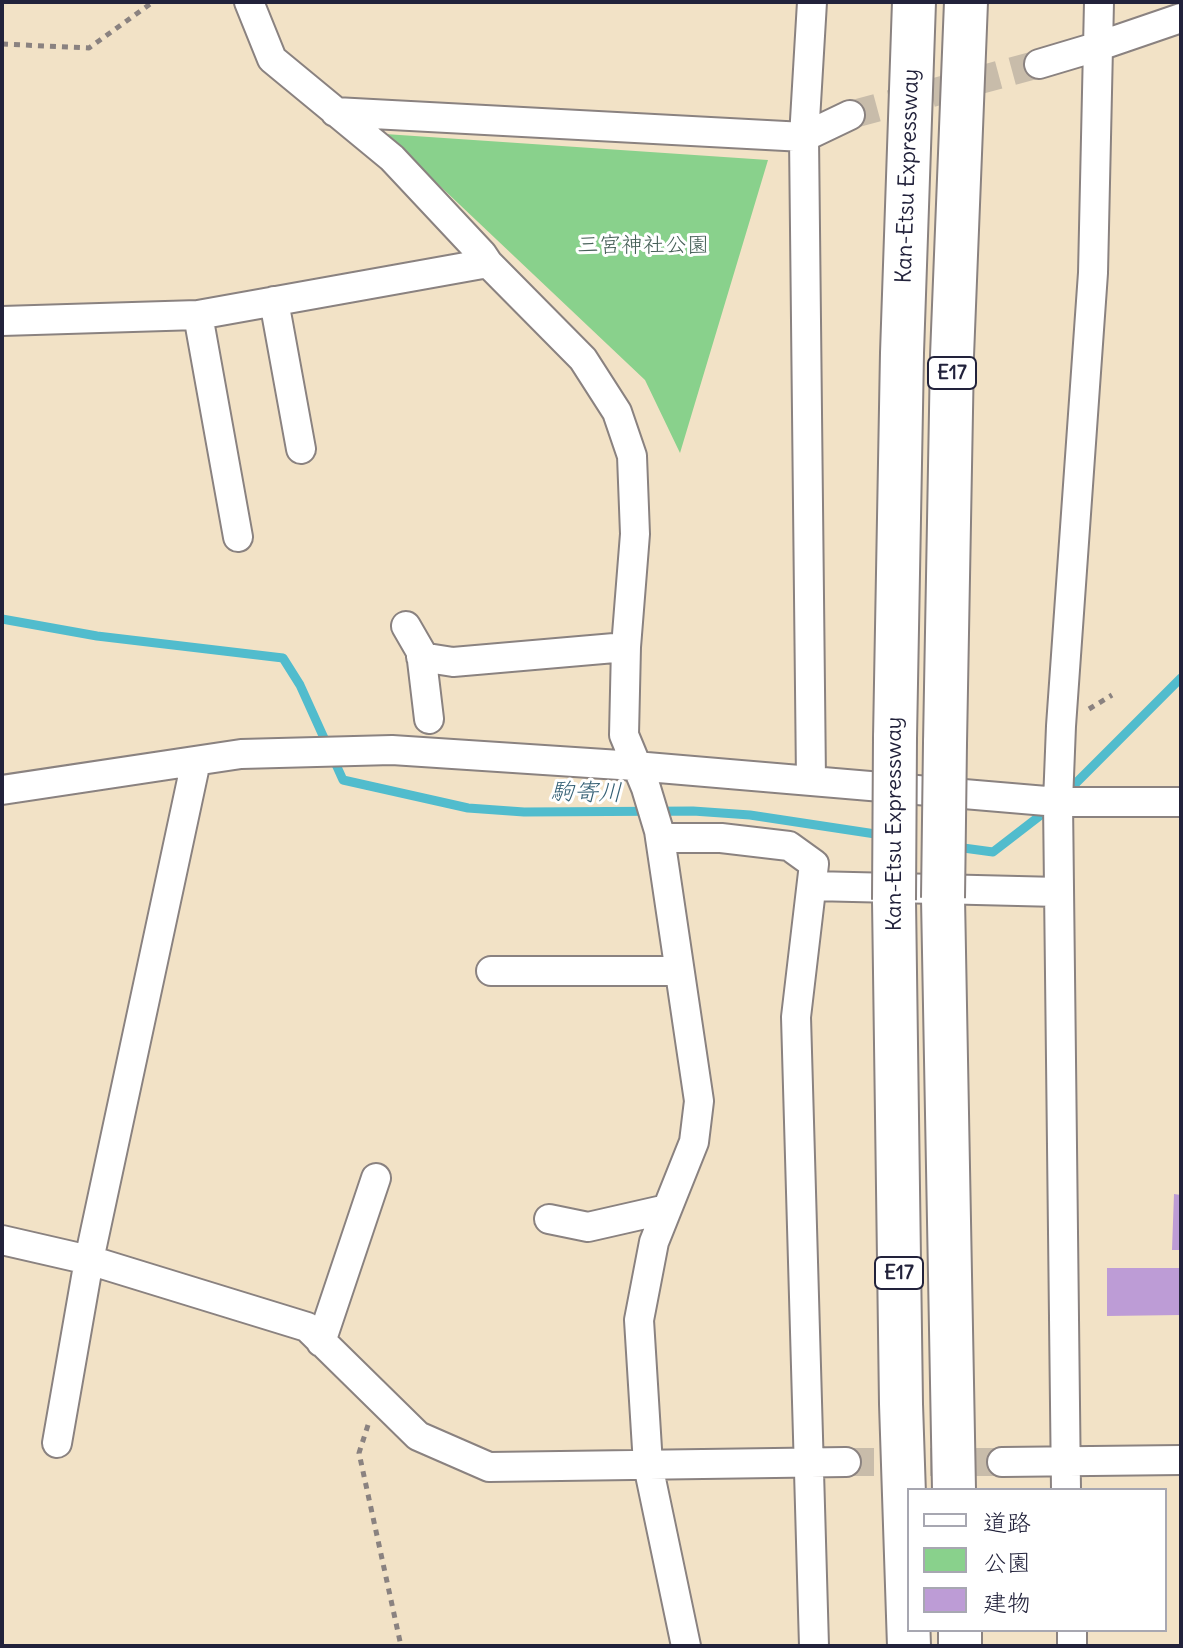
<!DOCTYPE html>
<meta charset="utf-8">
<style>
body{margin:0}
#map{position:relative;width:1183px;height:1648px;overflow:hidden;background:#f2e2c6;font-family:Delius,"Klee One",sans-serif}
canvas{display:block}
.frame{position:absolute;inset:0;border:4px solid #22223b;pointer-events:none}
.legend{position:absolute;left:907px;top:1488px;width:260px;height:144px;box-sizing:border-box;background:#fff;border:2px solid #a7a7b1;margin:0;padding:10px 14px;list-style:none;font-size:24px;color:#22223b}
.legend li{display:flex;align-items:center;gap:16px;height:40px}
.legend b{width:40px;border:2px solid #a7a7b1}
</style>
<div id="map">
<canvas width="1183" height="1648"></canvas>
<div class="frame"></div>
<ul class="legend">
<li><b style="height:10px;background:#fff"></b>道路</li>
<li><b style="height:22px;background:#89d18c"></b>公園</li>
<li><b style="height:22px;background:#bd9cd6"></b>建物</li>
</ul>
</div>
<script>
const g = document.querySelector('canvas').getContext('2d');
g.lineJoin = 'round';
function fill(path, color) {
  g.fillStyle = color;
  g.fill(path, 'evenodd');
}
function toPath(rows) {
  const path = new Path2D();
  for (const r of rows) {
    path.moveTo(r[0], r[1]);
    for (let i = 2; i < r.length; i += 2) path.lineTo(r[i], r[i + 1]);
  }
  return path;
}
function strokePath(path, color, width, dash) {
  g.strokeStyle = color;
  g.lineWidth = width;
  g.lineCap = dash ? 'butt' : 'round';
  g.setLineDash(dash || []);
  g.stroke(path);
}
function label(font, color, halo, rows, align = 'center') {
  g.font = font + ' Delius,"Klee One",sans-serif';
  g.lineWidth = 6;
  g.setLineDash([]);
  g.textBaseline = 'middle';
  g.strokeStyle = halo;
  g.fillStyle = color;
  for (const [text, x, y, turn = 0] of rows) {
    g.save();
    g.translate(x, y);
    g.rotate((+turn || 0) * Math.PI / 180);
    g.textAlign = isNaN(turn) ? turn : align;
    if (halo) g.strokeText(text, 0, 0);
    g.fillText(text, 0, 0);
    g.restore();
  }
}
fill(toPath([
 [385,134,768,160,680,453,645,380]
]), '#89d18c');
strokePath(toPath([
 [2,619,97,636,283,658,300,685,343,780,468,808,524,812,693,811,750,815,882,835],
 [1066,793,1181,678],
 [956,847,993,852,1050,808]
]), '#51bccd', 9);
fill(toPath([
 [1174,1194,1181,1195,1181,1250,1172,1250],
 [1107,1268,1181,1268,1181,1315,1107,1316]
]), '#bd9cd6');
strokePath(toPath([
 [850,115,1039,64],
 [846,1462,1002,1462]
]), '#c8bcaa', 28, [28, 14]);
const minor = toPath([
 [249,2,272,59,392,158,482,254,488,263,583,359,617,412,632,456,635,534,626,647,624,735,646,788,659,831,699,1101,694,1142,654,1242,639,1320,648,1465,686,1646],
 [1039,64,1096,47,1181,18],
 [335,112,804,137,850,115],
 [274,301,301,449],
 [198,315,238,537],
 [2,321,198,315,488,263],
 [406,626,421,652,429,719],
 [421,657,453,662,626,647],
 [811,780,804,137,812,2],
 [2,790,241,754,392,750,635,766,1058,802,1181,802],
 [660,838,721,838,789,846,814,864,796,1017,814,1646],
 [812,886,1059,892],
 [491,971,679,971],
 [549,1219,588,1227,667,1209],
 [2,1240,89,1260,307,1327,418,1436,489,1467,846,1462],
 [321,1342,376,1178],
 [57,1443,89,1260,196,761],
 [1002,1462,1181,1460],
 [1066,1490,1058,802,1061,726,1093,273,1099,2],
 [1072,1630,1072,1646]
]);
const highway = toPath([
 [895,738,902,353,914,2],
 [945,743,952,356,966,2],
 [943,898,954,1490],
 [894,900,901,1404,909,1646],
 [960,1630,960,1646]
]);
strokePath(minor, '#8a8280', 32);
strokePath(highway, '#8a8280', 46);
strokePath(toPath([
 [2,44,89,48,153,2],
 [1089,709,1112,695],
 [368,1425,359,1453,401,1646]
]), '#8a8280', 5, [6, 6]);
strokePath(minor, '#fff', 28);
strokePath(highway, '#fff', 42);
const highwayBridge = toPath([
 [943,898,945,743],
 [894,900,895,738]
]);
strokePath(highwayBridge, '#8a8280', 46, []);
strokePath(highwayBridge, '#fff', 42);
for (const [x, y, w] of [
 [952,373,48],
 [899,1273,48]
]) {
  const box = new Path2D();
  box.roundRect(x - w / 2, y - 16, w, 32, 6);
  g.fillStyle = '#fff';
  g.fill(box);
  strokePath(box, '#22223b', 2);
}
label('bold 20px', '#22223b', null, [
 ["E17",952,373],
 ["E17",899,1273]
]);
label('22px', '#22223b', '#fff', [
 ["Kan-Etsu Expressway",908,176,-88],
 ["Kan-Etsu Expressway",895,824,-90]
]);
label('22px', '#465f57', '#fff', [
 ["三宮神社公園",643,246]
]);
label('italic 24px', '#356075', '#fff', [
 ["駒寄川",586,793,1]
]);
</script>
